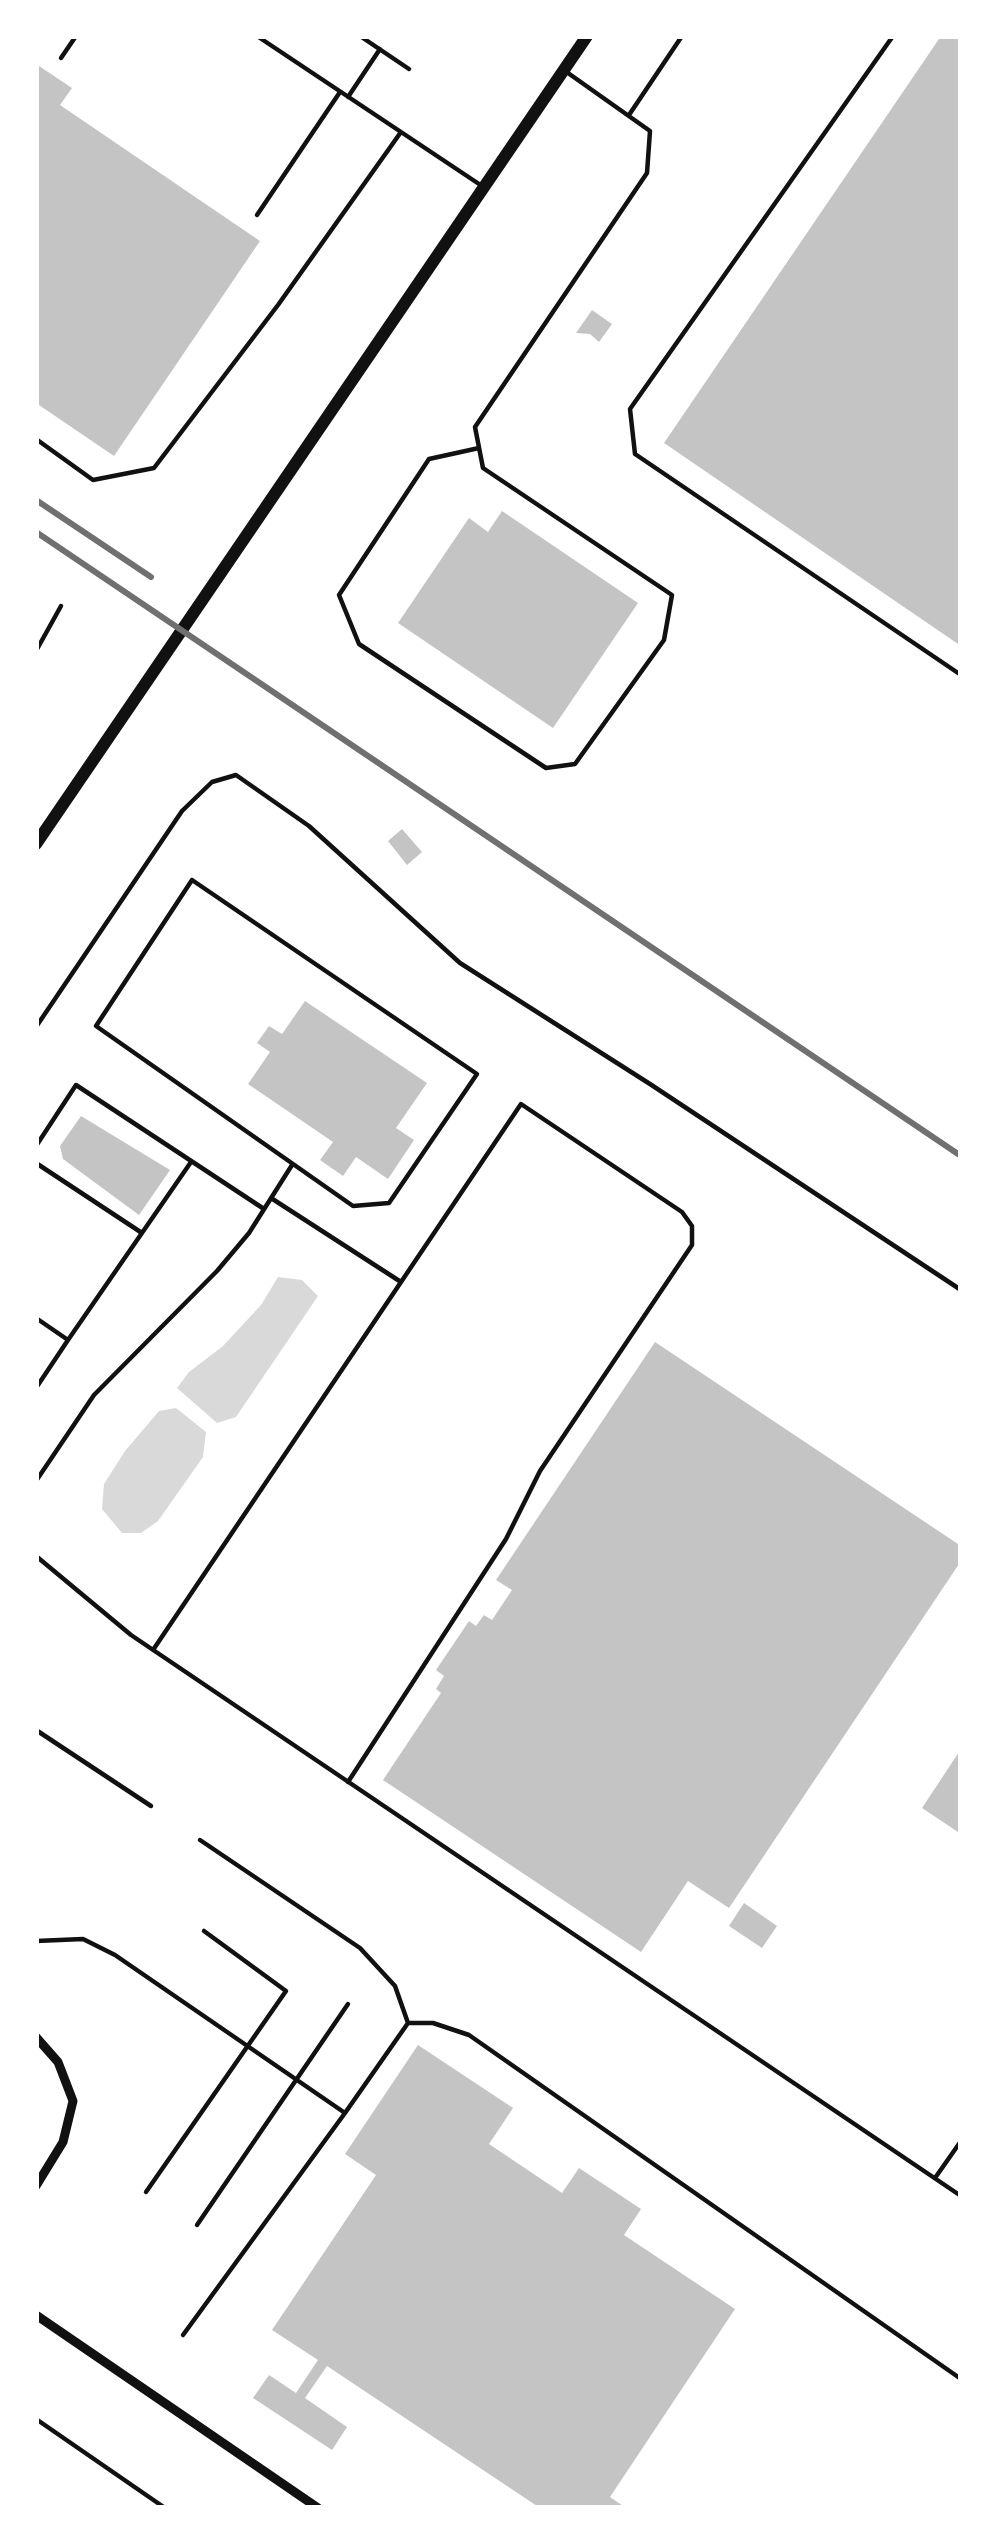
<!DOCTYPE html>
<style>
body{margin:0}
#map{position:relative;width:997px;height:2544px;overflow:hidden;background:#fff;font-family:"Zilla Slab",serif}
canvas{display:block}
.frame{position:absolute;inset:0;border:39px solid #fff;pointer-events:none}
</style>
<div id="map">
<canvas width="997" height="2544"></canvas>
<div class="frame"></div>
</div>
<script>
const g = document.querySelector('canvas').getContext('2d');
g.lineJoin = 'round';
function fill(path, color) {
  g.fillStyle = color;
  g.fill(path, 'evenodd');
}
function toPath(rows) {
  const path = new Path2D();
  for (const r of rows) {
    path.moveTo(r[0], r[1]);
    for (let i = 2; i < r.length; i += 2) path.lineTo(r[i], r[i + 1]);
  }
  return path;
}
function strokePath(path, color, width, dash) {
  g.strokeStyle = color;
  g.lineWidth = width;
  g.lineCap = dash ? 'butt' : 'round';
  g.setLineDash(dash || []);
  g.stroke(path);
}
fill(toPath([
 [278,1277,302,1280,318,1296,236,1417,217,1423,177,1388,189,1372,223,1346,261,1305],
 [176,1408,206,1432,203,1457,158,1521,141,1533,122,1533,102,1509,104,1484,125,1451,159,1411]
]), '#d9d9d9');
fill(toPath([
 [941,36,961,36,961,646,664,443],
 [36,64,72,88,60,105,260,241,114,456,36,403],
 [592,310,612,324,599,342,590,334,576,333],
 [502,511,638,603,553,728,398,623,469,518,488,532],
 [402,829,422,852,407,865,388,841],
 [305,1001,427,1083,396,1128,414,1140,388,1179,356,1157,343,1176,320,1160,333,1142,248,1084,270,1052,257,1043,269,1026,282,1034],
 [81,1116,170,1170,139,1215,63,1159,60,1146],
 [655,1342,961,1546,961,1561,729,1908,688,1881,641,1952,383,1780,441,1693,436,1689,444,1676,436,1670,469,1621,476,1626,484,1615,492,1620,512,1590,496,1580],
 [961,1749,961,1834,922,1808],
 [744,1903,777,1926,762,1948,729,1926],
 [418,2045,513,2108,489,2144,562,2193,579,2168,641,2209,624,2235,735,2309,610,2497,626,2508,540,2508,327,2366,305,2398,347,2427,332,2450,253,2398,269,2375,296,2393,318,2360,272,2330,376,2175,345,2154]
]), '#c4c4c4');
strokePath(toPath([
 [257,36,482,186],
 [360,36,409,69],
 [893,36,630,409,635,454,961,675],
 [61,58,76,36],
 [348,97,380,49],
 [629,115,682,36],
 [257,215,340,92],
 [36,439,93,480,154,468,278,305,401,132],
 [479,448,429,459,339,595,359,644,546,768,575,764,664,640,672,595,483,468,475,427,647,173,650,131,568,73],
 [36,651,61,606],
 [192,880,477,1074,389,1203,353,1206,96,1026,192,880],
 [36,1027,182,811,212,782,236,775,309,826,460,963,650,1084,961,1290],
 [36,1146,76,1085,264,1209],
 [36,1163,142,1233],
 [271,1198,401,1282],
 [36,1318,68,1340,36,1388],
 [68,1340,191,1162],
 [36,1481,94,1395,217,1271,249,1233,292,1165],
 [36,1556,131,1635,961,2196],
 [153,1650,521,1104,682,1212,692,1226,692,1245,540,1471,506,1539,348,1782],
 [36,1730,151,1806],
 [200,1840,360,1948,395,1986,408,2023],
 [36,1941,83,1939,115,1955,345,2113,408,2023,433,2023,469,2035,961,2379],
 [935,2178,961,2141],
 [146,2192,286,1991,204,1931],
 [197,2225,348,2004],
 [183,2335,345,2113],
 [36,2419,165,2508]
]), '#111', 4.5);
strokePath(toPath([
 [36,2037,58,2062,73,2101,63,2142,36,2186],
 [36,2315,318,2508]
]), '#111', 9);
strokePath(toPath([
 [36,844,587,36]
]), '#111', 12);
strokePath(toPath([
 [36,500,151,577],
 [36,532,961,1156]
]), '#707070', 6);
</script>
